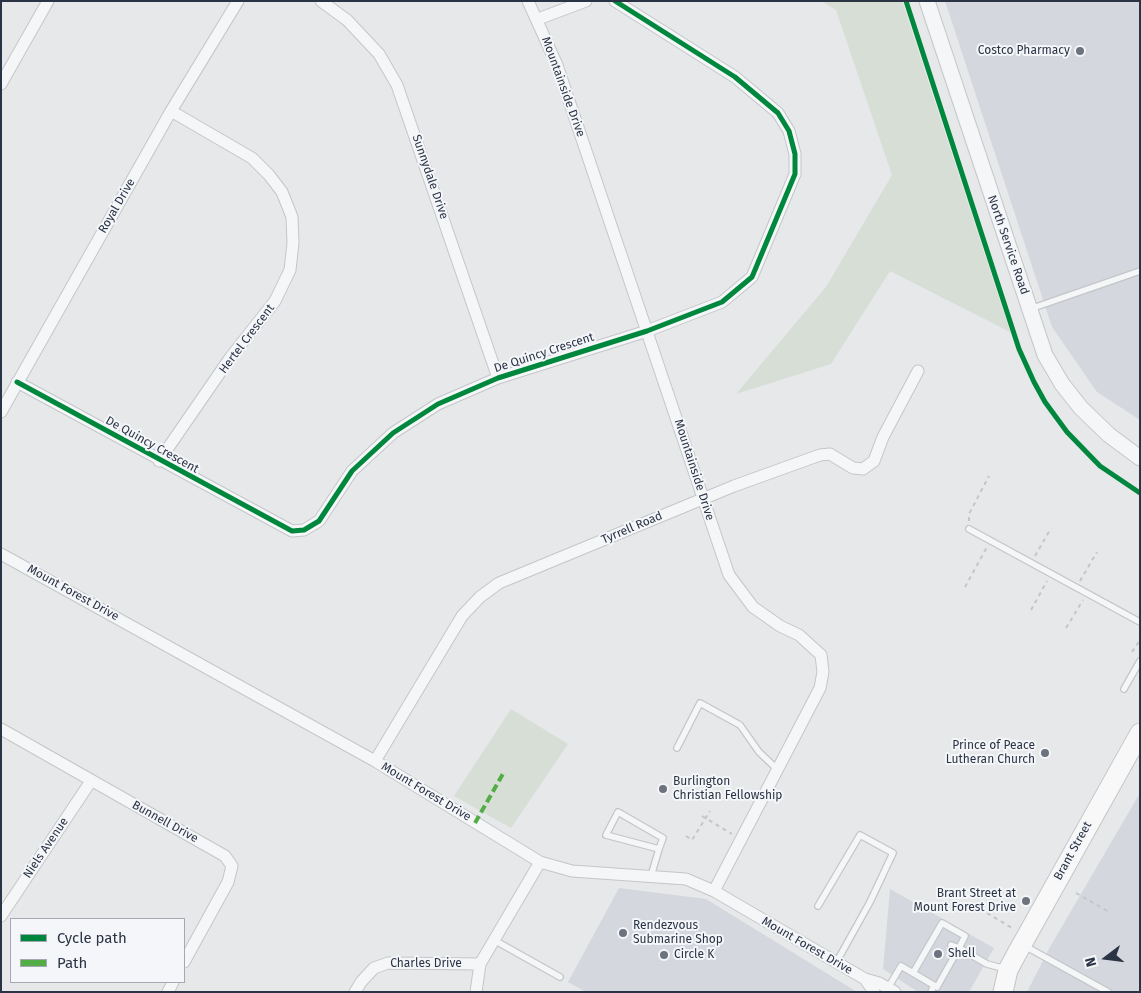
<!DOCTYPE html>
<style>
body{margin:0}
#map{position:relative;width:1141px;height:993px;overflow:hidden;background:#e6e8ea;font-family:"Fira Sans",sans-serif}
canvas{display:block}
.frame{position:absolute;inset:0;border:2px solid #2b3445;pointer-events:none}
.legend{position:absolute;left:10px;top:918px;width:175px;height:65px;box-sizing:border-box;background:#f4f6f9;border:1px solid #a4a8b1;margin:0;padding:6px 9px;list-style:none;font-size:15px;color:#2b3445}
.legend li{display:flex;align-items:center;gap:10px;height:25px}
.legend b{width:25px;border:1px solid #a4a8b1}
.north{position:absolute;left:1081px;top:933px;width:50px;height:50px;-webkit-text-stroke:4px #f4f6f9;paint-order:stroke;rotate:255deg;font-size:14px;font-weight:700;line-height:20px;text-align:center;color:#2b3445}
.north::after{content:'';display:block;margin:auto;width:18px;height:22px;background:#2b3445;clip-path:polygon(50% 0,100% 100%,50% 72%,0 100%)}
</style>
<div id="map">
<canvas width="1141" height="993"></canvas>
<div class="frame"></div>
<ul class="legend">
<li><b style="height:6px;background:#00873e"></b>Cycle path</li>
<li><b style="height:6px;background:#54ac47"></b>Path</li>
</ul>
<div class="north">N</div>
</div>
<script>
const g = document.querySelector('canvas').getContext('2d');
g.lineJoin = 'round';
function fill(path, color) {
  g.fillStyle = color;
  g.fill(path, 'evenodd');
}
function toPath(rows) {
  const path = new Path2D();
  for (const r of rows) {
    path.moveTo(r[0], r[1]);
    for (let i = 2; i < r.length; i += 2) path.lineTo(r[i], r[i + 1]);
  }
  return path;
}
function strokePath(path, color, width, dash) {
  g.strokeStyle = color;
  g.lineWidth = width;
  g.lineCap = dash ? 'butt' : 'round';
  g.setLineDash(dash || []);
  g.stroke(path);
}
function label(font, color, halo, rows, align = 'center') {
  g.font = font + ' "Fira Sans",sans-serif';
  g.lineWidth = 4;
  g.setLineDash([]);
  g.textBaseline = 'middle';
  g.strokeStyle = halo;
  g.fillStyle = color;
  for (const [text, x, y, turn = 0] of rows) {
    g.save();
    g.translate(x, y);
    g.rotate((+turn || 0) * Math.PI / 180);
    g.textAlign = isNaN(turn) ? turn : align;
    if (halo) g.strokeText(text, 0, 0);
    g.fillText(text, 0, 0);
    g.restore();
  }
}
fill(toPath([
 [945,1,1140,1,1140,420,1097,392,1052,327],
 [1140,793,1140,992,1027,992,1050,947],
 [619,888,706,899,857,992,586,992,568,982],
 [890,889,994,948,969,992,918,992,883,969]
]), '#d4d7dd');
fill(toPath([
 [821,1,902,1,1010,332,890,271,831,364,736,394,826,287,892,175,836,10],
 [511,709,568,744,511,828,454,796]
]), '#d6ded6');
const service = toPath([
 [1030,309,1140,271],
 [969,529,1140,622],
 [1124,689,1140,661],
 [677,748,700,703,740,725,759,752,778,770],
 [651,876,659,849,606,835,618,812,663,838,659,849],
 [818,906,860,835,893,853,870,902,836,963],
 [494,940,560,977],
 [951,945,959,948,965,936,942,923,913,973,937,987,959,948,987,964,1006,969],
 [1023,945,1108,992],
 [888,988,901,966,913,973],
 [931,992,934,985]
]);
const minor = toPath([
 [321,1,347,20,379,54,397,85,498,378],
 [528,1,557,65,729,575,753,607,780,626,799,635,821,655,823,672,820,688,714,891],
 [538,19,586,1],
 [1,84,48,1],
 [17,382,292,531,304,530,319,521,352,471,393,433,438,404,498,378,647,331,722,302,752,277,795,174,795,154,789,131,778,113,735,77,615,1],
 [1,412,171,111,238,1],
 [159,461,230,358,275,301,290,270,293,243,292,217,282,192,269,175,252,158,171,111],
 [1,554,375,761,540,862,572,871,686,879,714,891,865,979,879,983,895,992],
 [1,729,225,856,232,866,228,882,184,962],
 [375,761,462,616,480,597,499,583,734,486,820,455,830,454,853,468,863,469,874,461,883,437,918,371],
 [1,916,91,781],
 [865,979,874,992],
 [168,992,173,982],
 [355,992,361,982,374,968,388,963,480,964],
 [476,992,480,964,540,862]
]);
const tertiary = toPath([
 [927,1,1045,355,1062,384,1081,408,1109,435,1140,458]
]);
const primary = toPath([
 [1003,992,1008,970,1016,955,1140,733]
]);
strokePath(service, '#c4c6c8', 8);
strokePath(minor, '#c4c6c8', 13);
strokePath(tertiary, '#c4c6c8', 17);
strokePath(primary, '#c2c5c8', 21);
strokePath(toPath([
 [969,521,969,514,989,476],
 [1035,556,1051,528],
 [1080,581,1097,552],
 [965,587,987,547],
 [1031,610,1047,581],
 [1066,628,1083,600],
 [1132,652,1140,640],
 [702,816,732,834],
 [686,836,692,840,710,811],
 [1076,893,1109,912],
 [987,913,1012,928]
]), '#c5c6ca', 2, [4, 4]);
strokePath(service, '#f5f6f7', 5.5);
strokePath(minor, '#f5f6f7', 11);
strokePath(tertiary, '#f5f6f7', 15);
strokePath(primary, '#f8f8f8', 19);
strokePath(toPath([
 [475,823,504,772]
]), '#54ac47', 4, [8, 4]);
strokePath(toPath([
 [906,1,1019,349,1034,382,1045,402,1067,432,1100,466,1140,493],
 [17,382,292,531,304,530,319,521,352,471,393,433,438,404,498,378,647,331,722,302,752,277,795,174,795,154,789,131,778,113,735,77,615,1]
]), '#00873e', 5);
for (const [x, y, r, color] of [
 [1080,51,5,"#6c737f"],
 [1045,753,5,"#6c737f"],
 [663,789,5,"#6c737f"],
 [1026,901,5,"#6c737f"],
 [623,933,5,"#6c737f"],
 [938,954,5,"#6c737f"],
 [664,955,5,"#6c737f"]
]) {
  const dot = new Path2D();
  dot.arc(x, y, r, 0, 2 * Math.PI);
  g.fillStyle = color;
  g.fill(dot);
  strokePath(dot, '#f4f6f9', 2);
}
label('12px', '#2b3445', '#f4f6f9', [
 ["Costco Pharmacy",1070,51,"right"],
 ["Prince of Peace",1035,746,"right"],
 ["Lutheran Church",1035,760,"right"],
 ["Burlington",673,782],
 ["Christian Fellowship",673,796],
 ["Brant Street at",1016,894,"right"],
 ["Mount Forest Drive",1016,908,"right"],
 ["Rendezvous",633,926],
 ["Submarine Shop",633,940],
 ["Shell",948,954],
 ["Circle K",674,955]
], 'left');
label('12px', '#2b3445', '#f4f6f9', [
 ["Mountainside Drive",563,87,70],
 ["Sunnydale Drive",430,177,71],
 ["Royal Drive",117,206,-60],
 ["North Service Road",1008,245,71],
 ["Hertel Crescent",247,339,-53],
 ["De Quincy Crescent",544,353,-18],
 ["De Quincy Crescent",152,445,29],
 ["Mountainside Drive",694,470,72],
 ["Tyrrell Road",632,528,-23],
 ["Mount Forest Drive",73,593,29],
 ["Mount Forest Drive",426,792,31],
 ["Bunnell Drive",165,822,29],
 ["Niels Avenue",46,848,-56],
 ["Brant Street",1073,851,-61],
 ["Mount Forest Drive",807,946,30],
 ["Charles Drive",426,964]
]);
</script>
